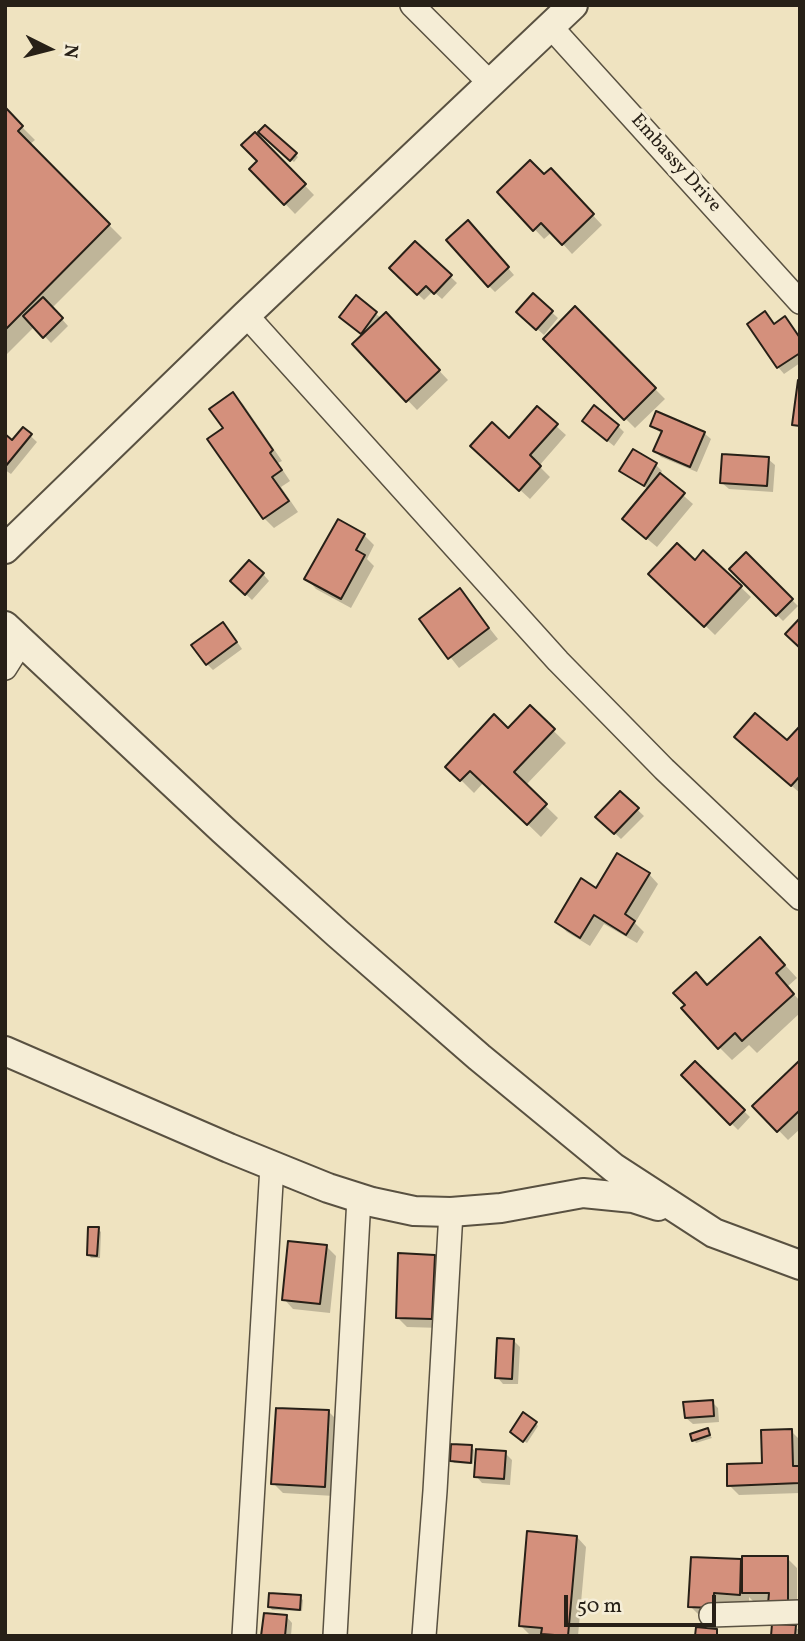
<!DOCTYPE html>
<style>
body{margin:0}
#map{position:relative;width:805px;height:1641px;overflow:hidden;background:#efe3c0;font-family:Vollkorn,serif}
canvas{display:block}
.frame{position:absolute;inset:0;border:7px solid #272017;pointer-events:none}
.north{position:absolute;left:14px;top:14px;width:70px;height:70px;-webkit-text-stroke:5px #f5edd6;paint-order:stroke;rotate:96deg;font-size:19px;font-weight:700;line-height:28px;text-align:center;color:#272017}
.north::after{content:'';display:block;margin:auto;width:24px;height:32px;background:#272017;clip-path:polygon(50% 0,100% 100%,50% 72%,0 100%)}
.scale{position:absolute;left:564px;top:1595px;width:152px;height:32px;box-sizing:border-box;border:4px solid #272017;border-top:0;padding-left:9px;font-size:21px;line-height:24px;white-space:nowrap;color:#272017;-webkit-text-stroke:5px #f5edd6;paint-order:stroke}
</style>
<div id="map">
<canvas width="805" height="1641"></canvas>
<div class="frame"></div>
<div class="north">N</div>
<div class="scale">50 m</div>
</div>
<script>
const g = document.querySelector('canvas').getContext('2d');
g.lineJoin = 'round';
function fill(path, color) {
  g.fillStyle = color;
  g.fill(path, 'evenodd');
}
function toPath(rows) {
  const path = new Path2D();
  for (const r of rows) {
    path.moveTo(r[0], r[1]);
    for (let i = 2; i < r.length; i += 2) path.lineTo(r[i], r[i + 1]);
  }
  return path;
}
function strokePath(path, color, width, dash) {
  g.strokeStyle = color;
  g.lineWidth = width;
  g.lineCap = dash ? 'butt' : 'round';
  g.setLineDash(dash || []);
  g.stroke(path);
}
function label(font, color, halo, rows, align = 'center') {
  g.font = font + ' Vollkorn,serif';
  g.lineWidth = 7;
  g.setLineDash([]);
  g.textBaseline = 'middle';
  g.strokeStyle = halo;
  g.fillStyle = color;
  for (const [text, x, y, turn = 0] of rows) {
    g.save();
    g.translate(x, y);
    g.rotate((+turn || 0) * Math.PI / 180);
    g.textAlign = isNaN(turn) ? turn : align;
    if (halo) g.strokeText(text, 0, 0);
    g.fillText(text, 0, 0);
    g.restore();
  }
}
fill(toPath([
 [5,110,35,140,29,145,122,238,52,308,68,326,51,343,35,326,5,356],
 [265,127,298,157,294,162,261,132],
 [255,134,314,195,295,214,252,169,259,162],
 [544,176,560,180,602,225,572,254,552,232,544,239,499,192],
 [474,229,514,275,495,292,489,286],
 [415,243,457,283,442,299,433,291,424,300,391,268],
 [533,295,558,318,544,335,518,312],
 [356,298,381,318,395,324,448,380,417,410,354,344,363,335,348,323],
 [575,309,665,399,635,428,545,339],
 [765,314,775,325,800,338,800,363,784,374,778,367],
 [233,394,243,404,282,461,278,463,290,481,281,487,298,512,274,528,264,518,210,439,225,429],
 [556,426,566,435,539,466,550,477,530,499,482,455,509,441],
 [618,426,624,432,614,446,590,427],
 [652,426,704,433,711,439,697,472,661,457,655,451,662,434],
 [23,429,37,442,11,474,5,470,5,437,12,442],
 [768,459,775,465,773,492,729,489,722,483],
 [656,465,662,471,660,475,693,504,657,547,634,528,649,490,622,471],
 [364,535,374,545,367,559,374,566,351,608,316,589,307,579],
 [704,552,751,597,715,635,651,573,695,562],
 [746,554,798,606,783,621,731,569],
 [263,574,269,581,252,600,232,581],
 [460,591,498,639,459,668,421,620],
 [229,630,242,649,213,670,207,664],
 [530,708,566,743,525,786,558,818,541,837,484,782,474,793,447,766,508,730],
 [800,728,800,793,746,747,788,743],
 [620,793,644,816,621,839,598,817],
 [649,874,658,884,635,923,644,932,637,943,604,924,590,946,567,932,557,922,597,890],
 [773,952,797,978,787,987,800,1001,800,1013,757,1053,749,1045,732,1060,719,1047,708,987],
 [800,1062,800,1129,788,1140,755,1106],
 [695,1063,750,1117,738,1130,683,1075],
 [98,1229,101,1232,100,1258,91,1258,89,1255],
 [326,1246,336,1256,330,1313,293,1309,284,1299],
 [434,1256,444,1266,441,1328,407,1327,397,1317],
 [513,1340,520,1347,518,1384,503,1384,497,1377],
 [712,1402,718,1408,719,1422,693,1424,686,1418],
 [329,1412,339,1422,334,1496,283,1493,273,1483],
 [535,1423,538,1426,527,1443,514,1435],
 [707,1430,712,1438,696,1443,694,1440],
 [791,1431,800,1440,800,1493,739,1495,729,1485,764,1465],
 [471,1447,474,1450,473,1464,454,1463,452,1460],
 [505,1453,512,1460,510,1485,482,1483,476,1476],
 [577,1537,586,1547,578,1636,530,1635,520,1625],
 [787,1558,797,1568,797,1613,770,1602,754,1602,749,1597,749,1604,724,1602,723,1617,700,1616,690,1606,693,1559,744,1561],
 [300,1597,303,1600,302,1611,272,1610,270,1607],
 [286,1616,292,1623,291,1636,263,1636],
 [795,1627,800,1631,800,1636,773,1636]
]), '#0003');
const building = toPath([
 [5,107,23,126,18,131,110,224,5,330,5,107],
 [265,125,297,153,290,161,258,132,265,125],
 [255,132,306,184,284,205,249,169,257,161,241,145,255,132],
 [530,160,544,174,551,168,594,214,562,245,541,223,533,231,497,192,530,160],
 [468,220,509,267,488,287,446,240,468,220],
 [415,241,452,275,434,294,426,286,417,295,389,268,415,241],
 [533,293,553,311,536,330,516,312,533,293],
 [356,295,377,312,361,334,339,317,356,295],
 [43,297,63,318,43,338,23,316,43,297],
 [575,306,656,388,624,420,543,339,575,306],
 [765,311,774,324,785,316,800,338,800,353,777,368,747,324,765,311],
 [386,312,440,370,406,402,352,344,386,312],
 [798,380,800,380,800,426,792,425,798,380],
 [233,392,273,450,270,453,282,470,272,477,289,501,263,519,207,439,223,428,209,409,233,392],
 [594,405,619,425,607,441,582,421,594,405],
 [537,406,558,424,530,455,541,466,519,491,470,446,492,422,509,438,537,406],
 [656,411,705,432,690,467,653,451,662,431,650,426,656,411],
 [23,427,32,434,5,467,5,434,12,440,23,427],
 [633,449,657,463,644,486,619,471,633,449],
 [722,454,769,457,767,486,720,483,722,454],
 [660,473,685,493,646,539,622,519,660,473],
 [338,519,365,534,356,550,365,555,341,599,304,579,338,519],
 [677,543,695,560,703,550,742,586,704,627,648,574,677,543],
 [746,552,793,599,776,616,729,569,746,552],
 [249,560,264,573,245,595,230,581,249,560],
 [460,588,489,628,448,659,419,619,460,588],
 [800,618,800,648,785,634,800,618],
 [223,622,237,642,206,665,191,645,223,622],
 [530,705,555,729,514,772,547,804,527,825,470,771,460,781,445,767,494,714,508,728,530,705],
 [755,713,787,740,800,726,800,776,791,786,734,737,755,713],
 [620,791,639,808,614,834,595,817,620,791],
 [617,853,650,873,625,914,635,921,626,935,594,915,580,938,555,922,581,878,596,888,617,853],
 [760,937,785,965,776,973,794,994,742,1041,735,1033,718,1049,681,1008,685,1005,673,993,696,972,707,985,760,937],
 [800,1060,800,1110,777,1132,752,1106,800,1060],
 [695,1061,745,1110,730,1125,681,1075,695,1061],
 [88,1227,99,1227,97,1256,87,1255,88,1227],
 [288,1241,327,1245,320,1304,282,1300,288,1241],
 [398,1253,435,1255,432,1319,396,1318,398,1253],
 [497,1338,514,1339,512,1379,495,1378,497,1338],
 [713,1400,714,1416,685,1418,683,1402,713,1400],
 [276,1408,329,1410,325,1487,271,1484,276,1408],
 [523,1412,537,1422,523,1442,510,1432,523,1412],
 [708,1428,710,1435,692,1441,690,1434,708,1428],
 [792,1429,793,1466,800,1466,800,1483,727,1486,727,1464,762,1463,761,1430,792,1429],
 [451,1444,472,1445,471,1463,450,1461,451,1444],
 [476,1449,506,1451,504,1479,474,1477,476,1449],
 [527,1531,577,1536,568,1636,541,1634,542,1628,519,1626,527,1531],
 [742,1556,788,1556,788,1604,768,1604,769,1593,742,1593,742,1556],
 [691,1557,741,1559,740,1595,714,1593,713,1608,688,1607,691,1557],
 [269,1593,301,1595,300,1610,268,1607,269,1593],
 [264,1613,287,1615,285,1636,261,1636,264,1613],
 [772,1624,796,1625,795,1636,771,1636,772,1624],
 [696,1627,717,1629,717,1636,695,1636,696,1627]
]);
fill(building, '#d4907c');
strokePath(building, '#272017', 2);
const minor = toPath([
 [412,5,491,84],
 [550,26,800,302],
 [246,315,558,661,664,769,800,898],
 [5,668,22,641],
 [711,1615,800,1612],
 [244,1636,272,1166],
 [335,1636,359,1198],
 [424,1636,435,1491,451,1212]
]);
const tertiary = toPath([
 [5,549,246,315,573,5],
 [5,626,223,830,338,934,479,1057,614,1168,714,1233,800,1265],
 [5,1051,229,1148,328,1188,372,1202,414,1211,451,1212,501,1208,583,1193,633,1198,658,1206]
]);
strokePath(minor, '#595141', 26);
strokePath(tertiary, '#595141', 32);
strokePath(minor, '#f5edd6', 23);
strokePath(tertiary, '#f5edd6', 28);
label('19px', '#272017', '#f5edd6', [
 ["Embassy Drive",675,164,48]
]);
</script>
